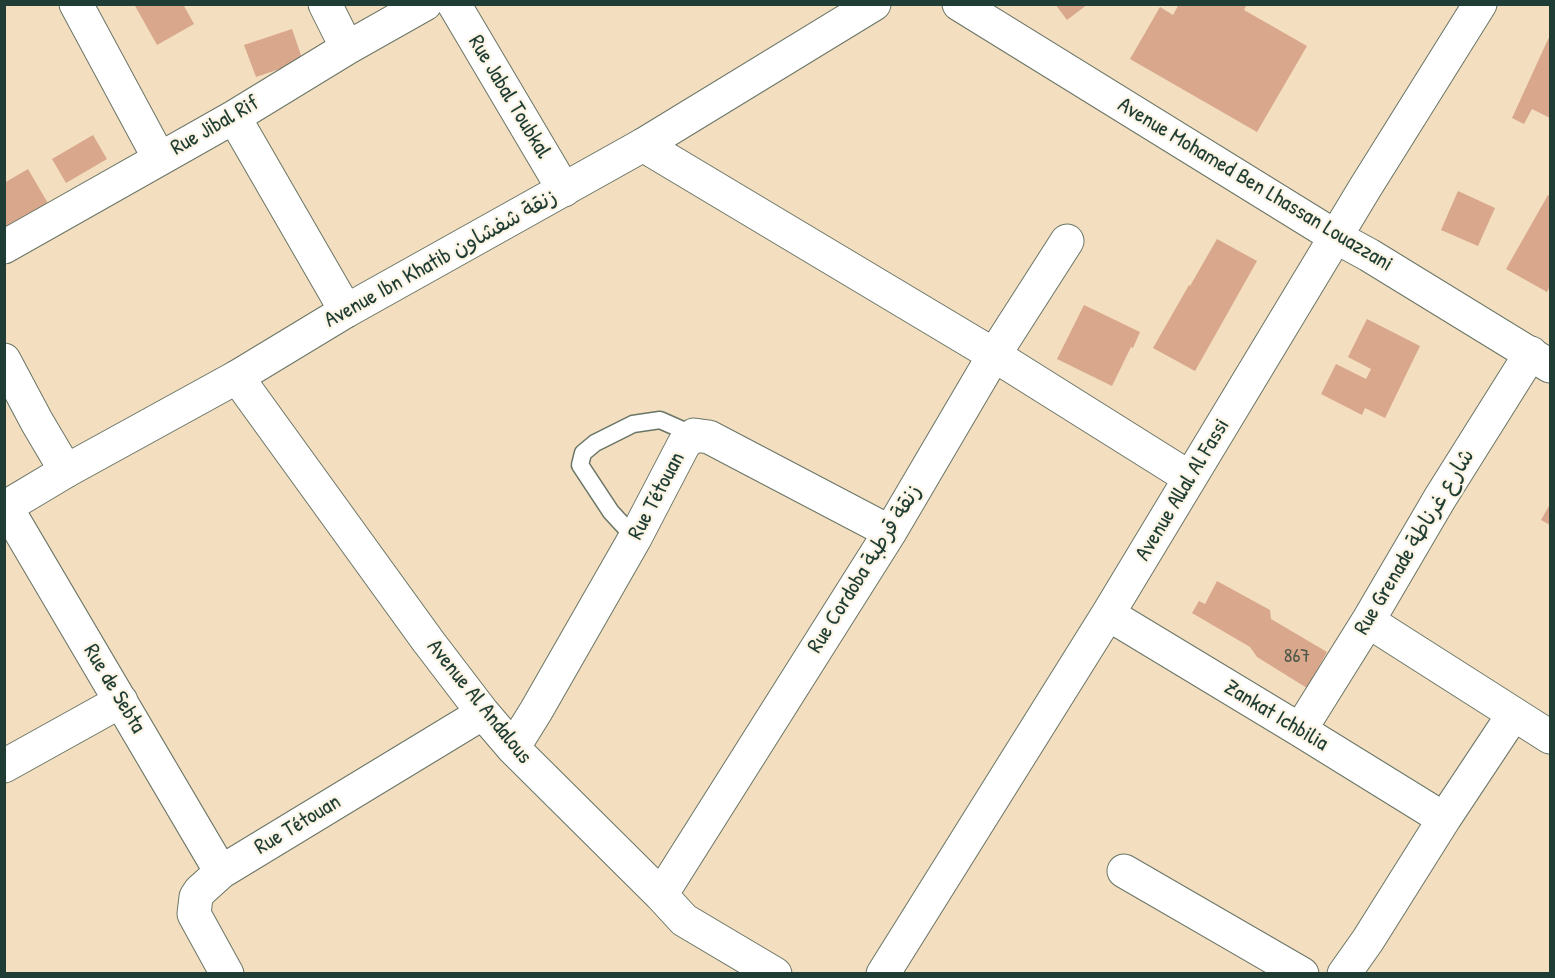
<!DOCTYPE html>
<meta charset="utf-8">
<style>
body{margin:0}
#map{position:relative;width:1555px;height:978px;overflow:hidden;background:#f3dec0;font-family:"Patrick Hand",sans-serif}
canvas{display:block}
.frame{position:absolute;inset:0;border:6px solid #1f3d34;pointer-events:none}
</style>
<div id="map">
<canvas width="1555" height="978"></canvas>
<div class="frame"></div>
</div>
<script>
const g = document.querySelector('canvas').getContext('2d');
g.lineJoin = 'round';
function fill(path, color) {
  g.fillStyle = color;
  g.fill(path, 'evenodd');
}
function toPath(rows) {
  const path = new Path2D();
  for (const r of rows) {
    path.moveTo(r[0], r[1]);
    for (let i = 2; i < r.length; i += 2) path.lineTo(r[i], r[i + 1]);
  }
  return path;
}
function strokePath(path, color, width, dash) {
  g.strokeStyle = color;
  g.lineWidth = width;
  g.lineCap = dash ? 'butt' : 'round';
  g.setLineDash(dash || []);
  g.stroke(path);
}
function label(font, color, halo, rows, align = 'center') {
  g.font = font + ' "Patrick Hand","Playpen Sans Arabic",sans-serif';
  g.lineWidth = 4.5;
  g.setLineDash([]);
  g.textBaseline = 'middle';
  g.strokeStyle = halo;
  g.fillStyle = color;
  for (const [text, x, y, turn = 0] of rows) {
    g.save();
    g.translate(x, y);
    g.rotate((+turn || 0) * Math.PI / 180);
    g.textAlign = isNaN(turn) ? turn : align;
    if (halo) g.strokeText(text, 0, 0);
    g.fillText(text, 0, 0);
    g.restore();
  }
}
fill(toPath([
 [134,4,183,4,194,24,157,45],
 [1055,4,1088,4,1067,20],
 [1179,4,1247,4,1244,10,1307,46,1257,132,1130,59,1160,7,1173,15],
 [292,29,303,61,256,77,244,45],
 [1550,35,1550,118,1532,109,1524,124,1512,118],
 [93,135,107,159,66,183,52,159],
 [28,169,49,205,7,230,4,225,4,183],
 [1458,191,1495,208,1478,246,1441,230],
 [1548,195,1550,196,1550,286,1547,292,1506,269],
 [1217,239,1257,261,1195,371,1153,348,1189,285,1190,286],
 [1084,305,1140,332,1133,348,1131,347,1112,386,1057,359],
 [1367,319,1420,346,1385,418,1365,408,1362,415,1321,394,1336,364,1366,379,1371,369,1348,357],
 [1550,504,1550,525,1541,520],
 [1217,581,1270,610,1271,619,1327,652,1307,688,1257,657,1250,647,1192,613,1199,601,1205,604]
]), '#d9a78b');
const service = toPath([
 [635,538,611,512,580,465,583,453,595,443,633,424,660,420,694,435]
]);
const minor = toPath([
 [76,4,159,158],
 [325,4,347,48],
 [454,4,564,190],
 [234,117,346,311],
 [643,145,994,355,1190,478],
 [4,247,234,117,347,48,425,4],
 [4,360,37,422,66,471],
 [237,377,428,641,483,713,513,748,661,895,684,920,775,974],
 [6,507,221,872],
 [1108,614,1300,730,1444,819],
 [1368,621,1550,737],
 [1300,730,1368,621,1440,498,1531,353],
 [513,748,536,711,635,538,684,444,694,435,709,437,890,532],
 [4,766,121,701],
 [1124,871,1302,974],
 [661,895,890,532,994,355,1067,241],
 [227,974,194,914,196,897,200,891,221,872,483,713],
 [883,974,1108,614,1365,188,1480,4],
 [1344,974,1368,940,1444,819,1513,715]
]);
const tertiary = toPath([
 [959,4,1336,237,1369,255,1550,366],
 [4,508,66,471,237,377,346,311,643,145,874,4]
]);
strokePath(service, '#697565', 19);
strokePath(minor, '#697565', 35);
strokePath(tertiary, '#697565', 35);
strokePath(service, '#fff', 16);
strokePath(minor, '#fff', 33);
strokePath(tertiary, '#fff', 33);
label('20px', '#4e584a', null, [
 ["867",1297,657]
]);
label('22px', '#1f3d34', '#fcf5e5', [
 ["Rue Jabal Toubkal",509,97,59],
 ["Rue Jibal Rif",215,126,-30],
 ["Avenue Mohamed Ben Lhassan Louazzani",1255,185,31],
 ["Avenue Ibn Khatib زنقة شفشاون",441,259,-29],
 ["Avenue Allal Al Fassi",1183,490,-59],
 ["Rue Tétouan",657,496,-62],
 ["Rue Grenade شارع غرناطة",1415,542,-59],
 ["Rue Cordoba زنقة قرطبة",865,569,-58],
 ["Rue de Sebta",114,689,59],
 ["Avenue Al Andalous",479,702,51],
 ["Zankat Ichbilia",1276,716,31],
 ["Rue Tétouan",298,825,-31]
]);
</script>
